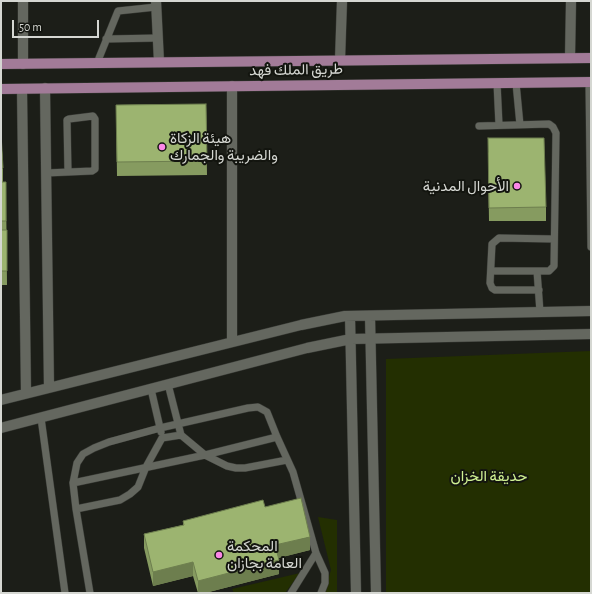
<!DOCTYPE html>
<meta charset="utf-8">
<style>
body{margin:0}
#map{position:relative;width:592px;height:594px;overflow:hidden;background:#1c1e18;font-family:"Alegreya Sans",sans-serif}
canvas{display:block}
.frame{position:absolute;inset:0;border:2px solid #d5d7d2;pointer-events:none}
.scale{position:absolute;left:12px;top:20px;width:87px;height:18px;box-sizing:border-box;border:2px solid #d5d7d2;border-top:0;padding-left:5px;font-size:12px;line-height:14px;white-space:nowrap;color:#d5d7d2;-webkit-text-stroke:3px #13150f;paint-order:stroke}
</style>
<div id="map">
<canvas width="592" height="594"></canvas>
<div class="frame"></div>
<div class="scale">50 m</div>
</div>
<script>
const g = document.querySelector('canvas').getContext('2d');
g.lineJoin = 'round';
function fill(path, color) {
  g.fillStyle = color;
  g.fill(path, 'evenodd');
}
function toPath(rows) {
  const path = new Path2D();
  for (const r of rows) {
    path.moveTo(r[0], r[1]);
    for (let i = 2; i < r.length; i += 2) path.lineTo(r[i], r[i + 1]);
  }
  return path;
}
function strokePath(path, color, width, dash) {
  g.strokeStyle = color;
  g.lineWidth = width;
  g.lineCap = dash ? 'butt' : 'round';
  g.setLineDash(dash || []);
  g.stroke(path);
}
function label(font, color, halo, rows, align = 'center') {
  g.font = font + ' "Alegreya Sans",Vazirmatn,sans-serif';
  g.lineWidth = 4;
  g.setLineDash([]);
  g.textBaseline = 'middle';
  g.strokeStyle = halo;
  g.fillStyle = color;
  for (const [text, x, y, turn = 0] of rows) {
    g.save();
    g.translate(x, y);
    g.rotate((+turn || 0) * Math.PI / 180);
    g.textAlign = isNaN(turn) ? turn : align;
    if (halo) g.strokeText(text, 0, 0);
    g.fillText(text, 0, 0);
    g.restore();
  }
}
fill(toPath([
 [591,351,591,593,386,593,386,359],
 [318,517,337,520,337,593,326,593,325,589,331,570],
 [300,573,285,593,234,593,232,589]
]), '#232f01');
const service = toPath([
 [106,39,158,38],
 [97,63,118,11,156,7],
 [589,82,591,247],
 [497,83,499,125],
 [516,83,520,125],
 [479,126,549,124,553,127,556,133,554,266,549,271,491,271],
 [46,173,92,171,95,169,95,119,93,116,69,119,67,120,68,172],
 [537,271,540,312],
 [539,290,495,290,492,288,490,283,492,244,499,238,554,239],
 [168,384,181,435],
 [151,389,161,432],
 [41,418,65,593],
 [73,483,205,455,277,437],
 [76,509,120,500,130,494,138,487,146,467,162,438,181,435,205,455,227,466,236,468,245,468,287,460],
 [90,593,76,509,73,483,77,463,83,454,94,448,109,442,160,428,248,408,258,407,267,412,277,437,293,472,316,553,325,573,325,583,321,593],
 [291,593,316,553]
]);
const minor = toPath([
 [156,1,159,62],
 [570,58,571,1],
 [340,60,342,1],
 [23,64,23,1]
]);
const tertiary = toPath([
 [45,88,49,388],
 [22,89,26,393],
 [350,316,356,593],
 [370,316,376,593],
 [232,342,232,86],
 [1,400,301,325,345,316,591,311],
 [1,428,307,348,351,339,591,334]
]);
const primary = toPath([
 [1,64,591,58],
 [1,89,591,82]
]);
strokePath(service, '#383a35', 8);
strokePath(minor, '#383a35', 11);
strokePath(tertiary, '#383a35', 11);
strokePath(primary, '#383a35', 11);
strokePath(service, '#64675f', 7);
strokePath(minor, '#64675f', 10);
strokePath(tertiary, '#64675f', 10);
strokePath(primary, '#a27b98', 10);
fill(toPath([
 [206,104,207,175,117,176,116,105],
 [1,133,3,168,3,182,6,182,7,285,1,285],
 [488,152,546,207,546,221,489,221],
 [265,507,310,550,278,558,279,574,205,593,198,593,193,576,153,586,144,548,144,534,183,525,183,521]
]), '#869b60');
fill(toPath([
 [310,537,310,550,275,559,275,545],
 [279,560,279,574,205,593,198,593,198,581],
 [193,562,193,576,153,586,153,572]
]), '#6d7e4e');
const building = toPath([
 [206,104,207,161,117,162,116,105,206,104],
 [1,133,3,168,1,169,1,133],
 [488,138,544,138,546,207,489,208,488,138],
 [1,182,6,182,6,221,1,221,1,182],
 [1,230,7,230,7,271,1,271,1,230],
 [301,498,310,537,275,545,279,560,198,581,193,562,153,572,144,534,184,525,183,521,263,500,265,507,301,498]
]);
fill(building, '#9cb470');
strokePath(building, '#6d7e4e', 1);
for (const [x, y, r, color] of [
 [162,147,4,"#fb87e6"],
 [517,186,4,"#fb87e6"],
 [219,555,4,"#fb87e6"]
]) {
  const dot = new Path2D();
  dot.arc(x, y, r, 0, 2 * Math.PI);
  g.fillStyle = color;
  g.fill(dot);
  strokePath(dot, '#13150f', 1.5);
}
label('15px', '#d5d7d2', '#13150f', [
 ["طريق الملك فهد",296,70,-1]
]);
label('15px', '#d5d7d2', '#13150f', [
 ["هيئة الزكاة",170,138],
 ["والضريبة والجمارك",170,155],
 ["الأحوال المدنية",509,186,"right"],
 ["المحكمة",227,546],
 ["العامة بجازان",227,563]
], 'left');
label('15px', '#d0f193', '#13150f', [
 ["حديقة الخزان",489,476]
]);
</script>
